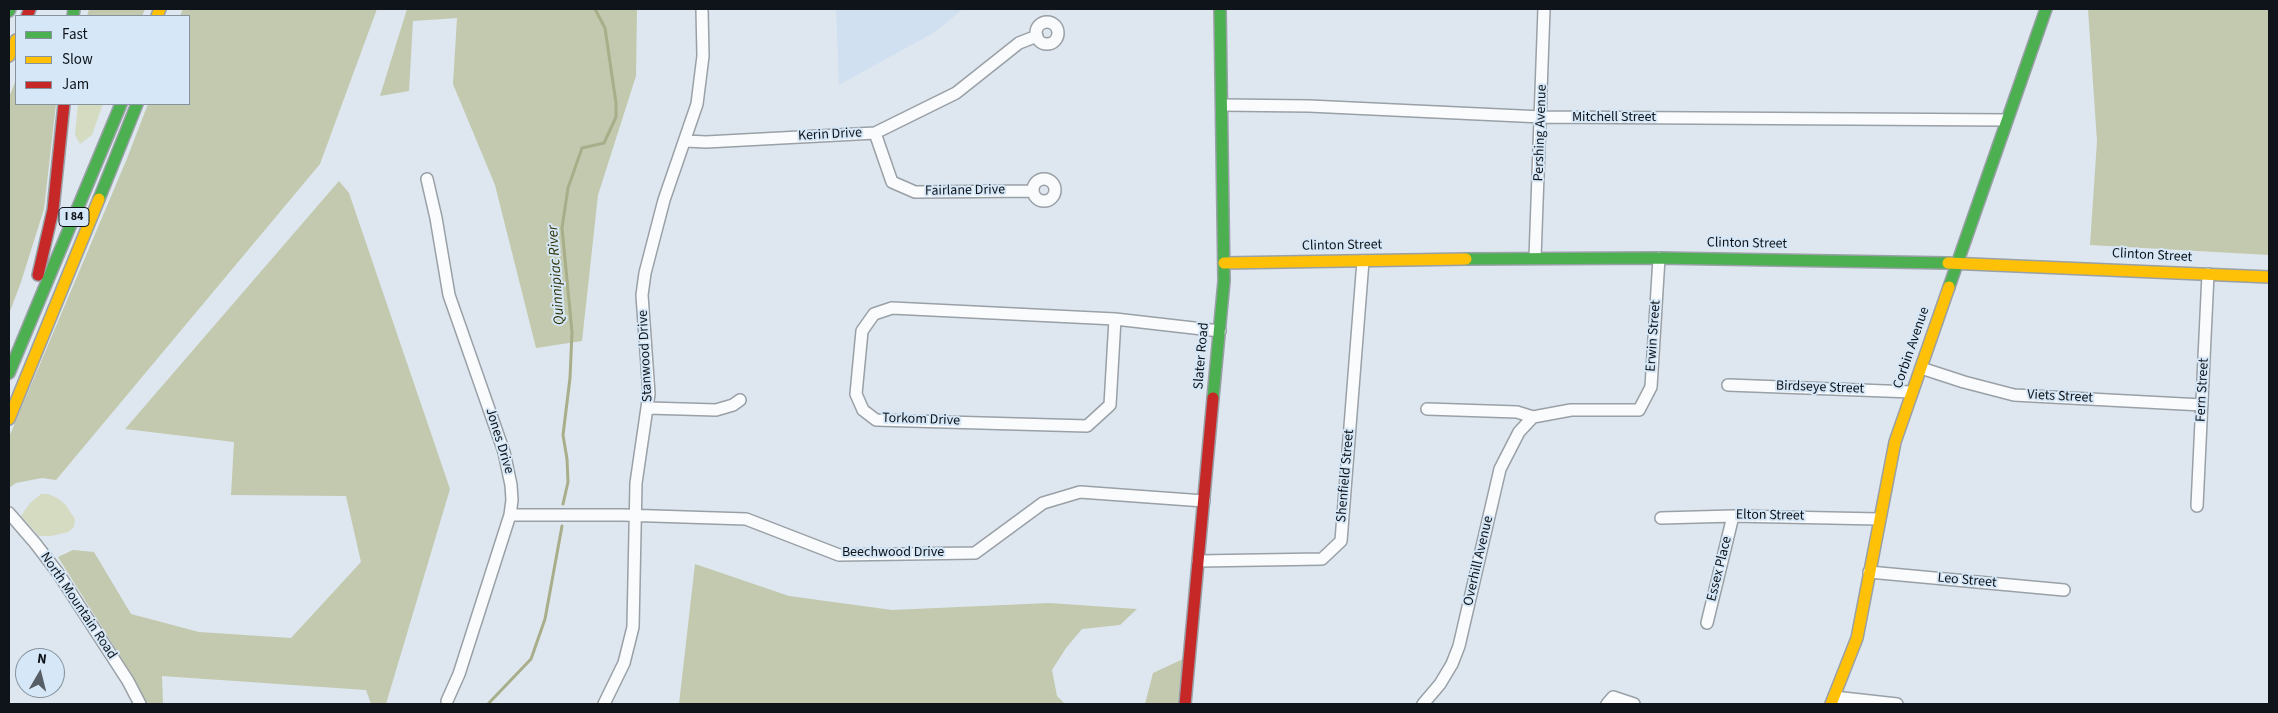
<!DOCTYPE html>
<style>
body{margin:0}
#map{position:relative;width:2278px;height:713px;overflow:hidden;background:#dee7ef;font-family:"Source Sans 3",sans-serif}
canvas{display:block}
.frame{position:absolute;inset:0;border:10px solid #0e141a;pointer-events:none}
.legend{position:absolute;left:15px;top:15px;width:175px;height:90px;box-sizing:border-box;background:#d6e7f7;border:1px solid #86939f;margin:0;padding:6px 9px;list-style:none;font-size:15px;color:#0e141a}
.legend li{display:flex;align-items:center;gap:10px;height:25px}
.legend b{width:25px;border:1px solid #86939f}
.north{position:absolute;left:15px;top:648px;width:50px;height:50px;box-sizing:border-box;background:#d6e7f7;border:1px solid #86939f;border-radius:50%;rotate:8deg;font-size:14px;font-weight:700;line-height:20px;text-align:center;color:#0e141a}
.north::after{content:'';display:block;margin:auto;width:18px;height:22px;background:#575e65;clip-path:polygon(50% 0,100% 100%,50% 72%,0 100%)}
</style>
<div id="map">
<canvas width="2278" height="713"></canvas>
<div class="frame"></div>
<ul class="legend">
<li><b style="height:6px;background:#4caf50"></b>Fast</li>
<li><b style="height:6px;background:#ffc107"></b>Slow</li>
<li><b style="height:6px;background:#c62828"></b>Jam</li>
</ul>
<div class="north">N</div>
</div>
<script>
const g = document.querySelector('canvas').getContext('2d');
g.lineJoin = 'round';
function fill(path, color) {
  g.fillStyle = color;
  g.fill(path, 'evenodd');
}
function toPath(rows) {
  const path = new Path2D();
  for (const r of rows) {
    if (r.length === 3) {
      path.moveTo(r[0] + r[2], r[1]);
      path.arc(r[0], r[1], r[2], 0, 2 * Math.PI);
      continue;
    }
    path.moveTo(r[0], r[1]);
    for (let i = 2; i < r.length; i += 2) path.lineTo(r[i], r[i + 1]);
  }
  return path;
}
function strokePath(path, color, width, dash) {
  g.strokeStyle = color;
  g.lineWidth = width;
  g.lineCap = dash ? 'butt' : 'round';
  g.setLineDash(dash || []);
  g.stroke(path);
}
function label(font, color, halo, rows, align = 'center') {
  g.font = font + ' "Source Sans 3",sans-serif';
  g.lineWidth = 4;
  g.setLineDash([]);
  g.textBaseline = 'middle';
  g.strokeStyle = halo;
  g.fillStyle = color;
  for (const [text, x, y, turn = 0] of rows) {
    g.save();
    g.translate(x, y);
    g.rotate((+turn || 0) * Math.PI / 180);
    g.textAlign = isNaN(turn) ? turn : align;
    if (halo) g.strokeText(text, 0, 0);
    g.fillText(text, 0, 0);
    g.restore();
  }
}
fill(toPath([
 [836,9,963,9,935,32,839,85]
]), '#d0e0f0');
fill(toPath([
 [78,104,103,104,92,135,80,144,75,135],
 [41,494,48,494,57,498,65,504,75,519,74,527,68,532,51,536,39,536,21,516,30,503]
]), '#d5dbc0');
fill(toPath([
 [89,9,145,9,142,16,87,16],
 [183,9,377,9,320,164,56,480,42,478,16,483,9,488,9,437,126,161,148,104,189,104,189,16,180,16],
 [407,9,637,9,636,76,598,195,582,341,536,348,495,185,453,84,457,18,413,21,409,91,380,96],
 [2088,9,2269,9,2269,255,2090,245,2097,141],
 [16,80,16,104,56,104,44,209,21,282,9,314,9,97],
 [339,181,349,193,450,489,386,704,371,704,366,690,162,676,163,704,146,704,137,683,58,557,73,550,94,552,131,614,199,632,291,638,361,562,346,496,231,495,234,442,125,429],
 [695,564,789,596,892,610,1049,603,1137,609,1120,625,1082,629,1066,648,1052,670,1057,696,1065,704,679,704],
 [1183,659,1178,704,1145,704,1153,673]
]), '#c2c9ae');
strokePath(toPath([
 [563,504,568,482,567,459,563,435,570,378,572,332,562,228,568,188,582,148,604,143,616,117,616,103,605,28,595,9],
 [488,704,531,659,545,619,562,526]
]), '#a8ae8a', 3);
const street = toPath([
 [1047,33,11],
 [1222,105,1309,106,1542,117,2007,120],
 [875,133,892,182,915,192,1033,191],
 [686,141,706,142,875,133,956,93,1019,43,1037,36],
 [1044,190,11],
 [427,179,436,218,449,295,504,452,511,485,512,500,510,515,459,674,447,701],
 [1535,258,1544,9],
 [892,308,1115,319,1110,405,1087,426,876,420,863,410,856,394,862,331,874,314,892,308],
 [1115,319,1220,331],
 [1921,368,1964,382,2014,395,2202,405],
 [1728,385,1912,392],
 [648,408,716,410,733,405,740,400],
 [1427,409,1517,412,1533,417,1571,410,1639,410,1651,387,1659,258],
 [2197,506,2208,274],
 [9,513,35,543,58,573,128,681,140,704],
 [510,515,623,515,746,519,839,555,975,553,1043,503,1080,492,1204,501],
 [1661,518,1733,516,1879,519],
 [1198,561,1322,559,1341,541,1363,261],
 [1869,572,2064,590],
 [1707,623,1733,516],
 [1834,697,1897,704],
 [604,704,624,663,633,627,636,483,649,394,642,295,645,273,664,200,697,104,703,56,702,9],
 [1423,704,1440,684,1452,664,1459,646,1500,469,1519,432,1533,417],
 [1607,704,1613,697,1634,704]
]);
const fast = toPath([
 [9,11,10,9],
 [73,16,74,9],
 [99,199,137,104],
 [1466,259,1659,258,1948,263],
 [1949,287,2046,9],
 [9,373,121,104],
 [1213,398,1224,281,1220,9]
]);
const slow = toPath([
 [157,16,160,9],
 [9,56,16,40],
 [1224,263,1466,259],
 [1948,263,2269,277],
 [9,419,99,199],
 [1831,704,1857,638,1895,442,1949,287]
]);
const jam = toPath([
 [27,16,30,9],
 [38,275,53,210,64,104],
 [1185,704,1213,398]
]);
strokePath(street, '#99a0a6', 14);
strokePath(fast, '#99a0a6', 14);
strokePath(slow, '#99a0a6', 14);
strokePath(jam, '#99a0a6', 14);
strokePath(street, '#fafbfd', 11);
strokePath(fast, '#4caf50', 11);
strokePath(slow, '#ffc107', 11);
strokePath(jam, '#c62828', 11);
for (const [x, y, w] of [
 [74,217,30]
]) {
  const box = new Path2D();
  box.roundRect(x - w / 2, y - 9.5, w, 19, 4);
  g.fillStyle = '#d6e7f7';
  g.fill(box);
  strokePath(box, '#0e141a', 1);
}
label('bold 12px', '#0e141a', null, [
 ["I 84",74,217]
]);
label('14px', '#0e141a', '#d6e7f7', [
 ["Mitchell Street",1614,118],
 ["Pershing Avenue",1541,133,-88],
 ["Kerin Drive",830,135,-3],
 ["Fairlane Drive",965,191,-1],
 ["Clinton Street",1747,244,1],
 ["Clinton Street",1342,246,-1],
 ["Clinton Street",2152,256,3],
 ["Erwin Street",1654,336,-86],
 ["Corbin Avenue",1912,348,-71],
 ["Stanwood Drive",646,356,-93],
 ["Slater Road",1202,356,-85],
 ["Birdseye Street",1820,388,2],
 ["Fern Street",2203,390,-87],
 ["Viets Street",2060,397,3],
 ["Torkom Drive",921,420,2],
 ["Jones Drive",499,441,73],
 ["Shenfield Street",1346,476,-85],
 ["Elton Street",1770,516,1],
 ["Beechwood Drive",893,553],
 ["Overhill Avenue",1479,561,-77],
 ["Essex Place",1720,569,-76],
 ["Leo Street",1967,581,5],
 ["North Mountain Road",78,606,56]
]);
label('italic 15px', '#303204', '#d6e7f7', [
 ["Quinnipiac River",557,275,-94]
]);
</script>
